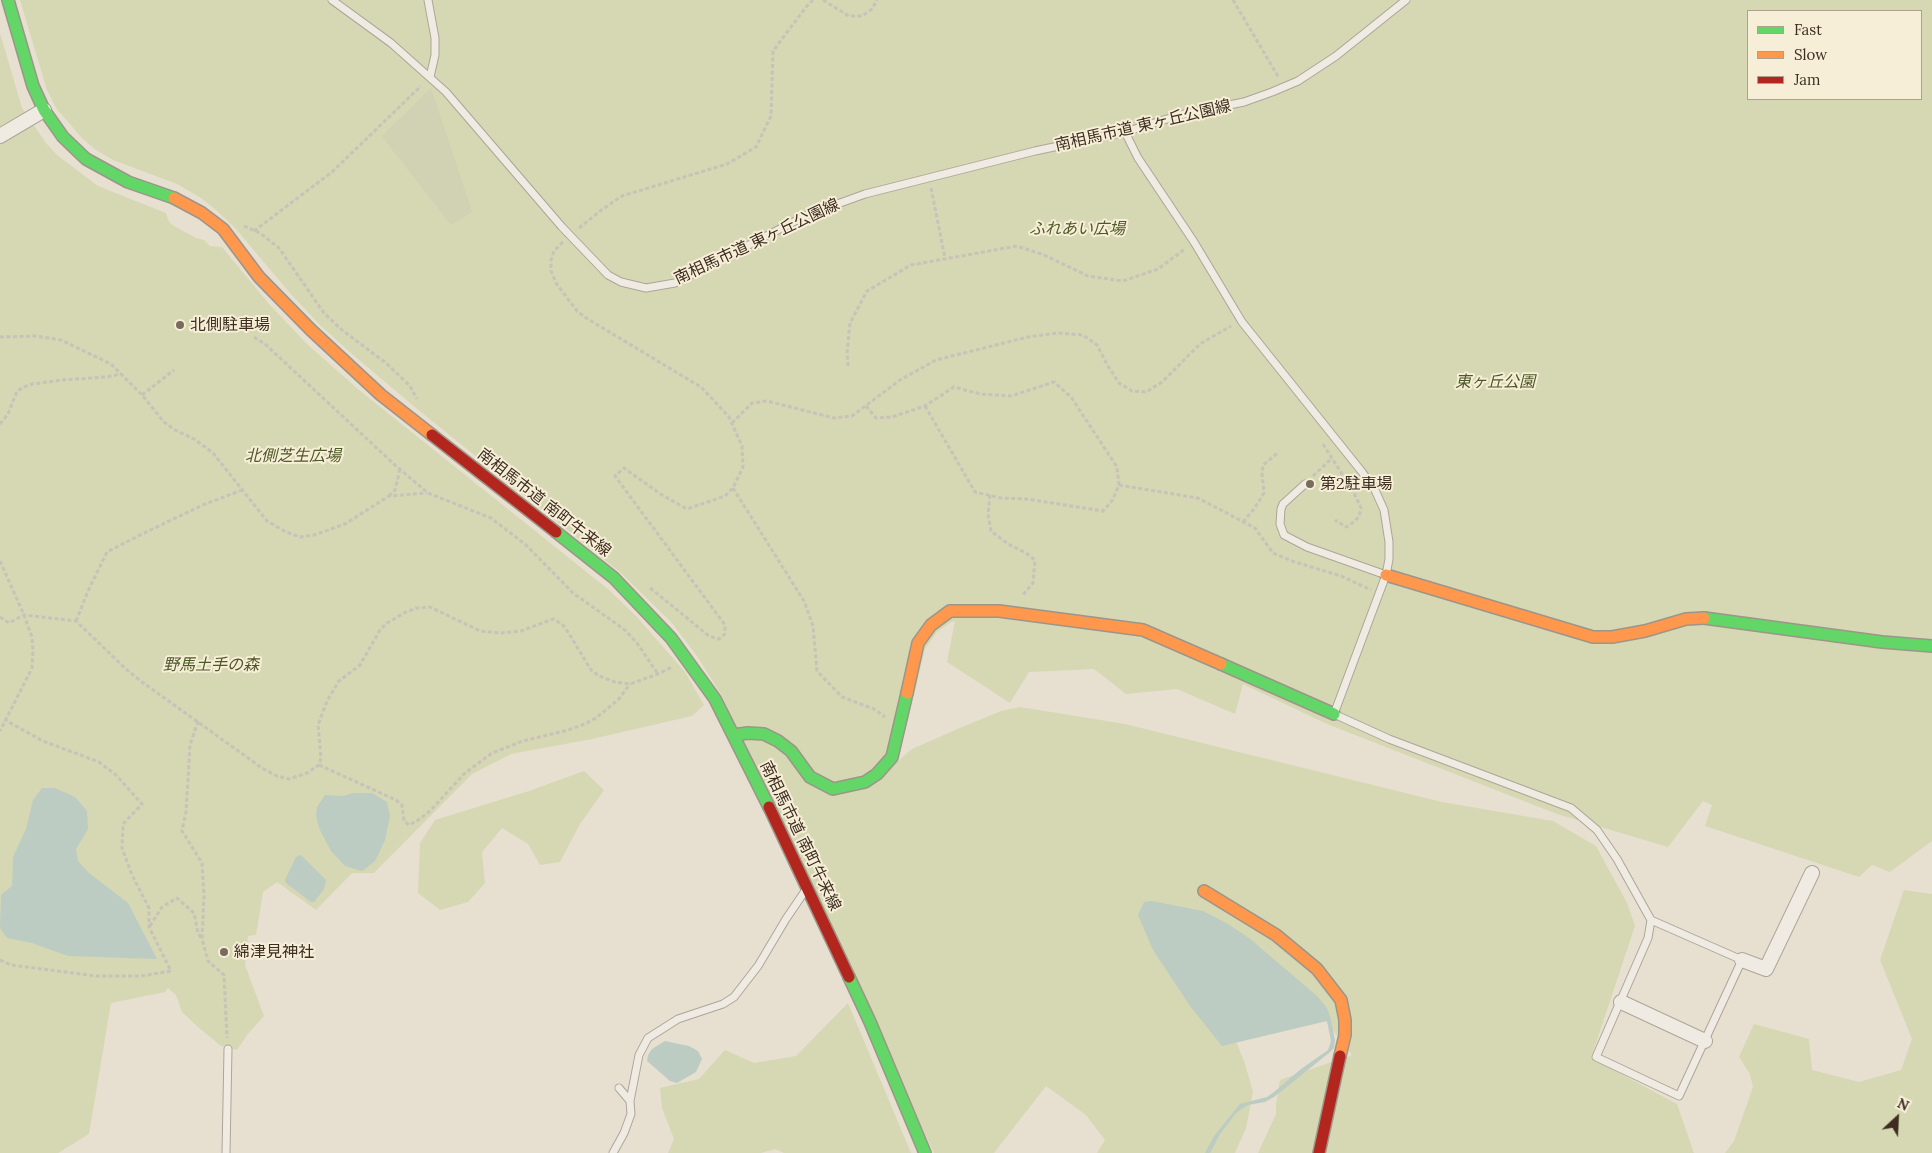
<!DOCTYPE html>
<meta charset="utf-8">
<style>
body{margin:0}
#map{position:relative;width:1932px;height:1153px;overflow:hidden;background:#e7e0d1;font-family:Lora,serif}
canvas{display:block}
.legend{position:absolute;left:1747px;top:10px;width:175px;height:90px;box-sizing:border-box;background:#f7eed8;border:1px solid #ada18e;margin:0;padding:6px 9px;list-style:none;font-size:15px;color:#3d2e20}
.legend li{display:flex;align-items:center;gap:10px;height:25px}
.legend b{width:25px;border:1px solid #ada18e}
.north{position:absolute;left:1872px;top:1093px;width:50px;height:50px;-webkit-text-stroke:4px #f7eed8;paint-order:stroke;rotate:25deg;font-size:14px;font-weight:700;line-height:20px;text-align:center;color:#3d2e20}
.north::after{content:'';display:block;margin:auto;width:18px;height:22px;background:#3d2e20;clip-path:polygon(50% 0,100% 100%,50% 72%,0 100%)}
</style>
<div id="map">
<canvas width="1932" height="1153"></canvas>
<ul class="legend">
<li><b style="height:6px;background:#63d668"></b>Fast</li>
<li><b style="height:6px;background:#ff974d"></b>Slow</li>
<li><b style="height:6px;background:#b3261e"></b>Jam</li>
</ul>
<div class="north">N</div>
</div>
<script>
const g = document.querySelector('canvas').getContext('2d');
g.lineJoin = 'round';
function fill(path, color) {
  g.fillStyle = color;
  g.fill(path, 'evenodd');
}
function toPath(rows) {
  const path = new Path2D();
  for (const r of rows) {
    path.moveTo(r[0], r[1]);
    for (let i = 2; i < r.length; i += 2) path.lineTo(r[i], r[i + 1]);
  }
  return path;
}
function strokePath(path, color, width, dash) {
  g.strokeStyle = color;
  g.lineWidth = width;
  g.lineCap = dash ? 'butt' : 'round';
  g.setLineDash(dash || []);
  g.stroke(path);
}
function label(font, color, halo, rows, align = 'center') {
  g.font = font + ' Lora,"Noto Sans JP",serif';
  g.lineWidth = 4;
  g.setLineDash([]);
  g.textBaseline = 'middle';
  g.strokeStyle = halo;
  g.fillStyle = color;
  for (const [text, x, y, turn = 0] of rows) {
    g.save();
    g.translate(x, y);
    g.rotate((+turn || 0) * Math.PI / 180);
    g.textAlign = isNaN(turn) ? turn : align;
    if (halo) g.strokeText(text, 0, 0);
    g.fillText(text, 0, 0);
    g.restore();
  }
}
fill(toPath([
 [20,0,1932,0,1932,841,1890,872,1872,865,1859,877,1705,826,1712,805,1703,801,1668,847,1557,814,1327,724,1243,684,1235,714,1177,689,1126,694,1094,669,1029,672,1010,703,947,662,955,621,951,622,937,632,925,649,898,761,912,749,960,728,1001,711,1020,707,1125,724,1442,802,1553,821,1596,846,1627,903,1635,926,1591,1058,1677,1104,1694,1153,1258,1153,1276,1114,1276,1104,1280,1080,1352,1055,1314,1006,1229,1023,1245,1064,1253,1092,1246,1128,1235,1153,1097,1153,1105,1140,1086,1115,1046,1086,994,1153,934,1153,722,696,697,656,672,623,621,573,416,408,352,354,321,326,289,292,236,229,216,210,201,198,177,184,113,160,96,150,82,138,56,108,47,90],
 [1748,11,1921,11,1921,99,1748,99],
 [0,33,22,108,46,143,57,155,98,186,166,213,169,222,174,226,196,238,204,240,210,246,222,247,269,304,307,344,359,390,609,590,636,616,685,672,704,705,692,716,592,739,511,754,472,774,374,873,352,873,316,910,277,882,263,892,256,935,248,936,245,965,264,1016,247,1035,237,1050,221,1046,198,1027,182,1012,176,995,168,988,165,992,111,1003,89,1134,58,1153,0,1153],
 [584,771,604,790,580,824,560,862,540,865,528,844,502,828,482,852,485,883,468,902,440,910,418,893,420,843,435,820,529,791],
 [1904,890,1932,894,1932,1153,1725,1153,1734,1141,1753,1087,1750,1074,1739,1057,1754,1024,1809,1039,1812,1070,1859,1082,1901,1070,1912,1039,1880,960],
 [848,1003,911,1153,784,1153,775,1149,761,1153,668,1153,674,1139,662,1108,660,1088,699,1079,725,1050,754,1063,796,1056]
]), '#d6d7b3');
fill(toPath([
 [431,88,472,212,451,225,382,136]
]), '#d1d1b3');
fill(toPath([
 [42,788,55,788,75,797,87,811,88,829,76,849,78,861,89,873,128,903,157,959,68,956,32,943,7,938,0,928,1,895,12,886,13,857,26,829,33,800],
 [353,793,372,793,387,802,390,816,385,840,375,861,362,871,345,866,331,851,320,830,316,816,317,807,325,795,343,796],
 [301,855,326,880,324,889,314,902,311,902,286,883,285,880,296,857],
 [1152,901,1203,911,1228,924,1249,938,1317,996,1327,1008,1331,1020,1335,1041,1334,1048,1329,1053,1274,1097,1265,1102,1248,1105,1237,1112,1220,1134,1210,1153,1205,1153,1214,1136,1240,1104,1267,1097,1274,1092,1301,1069,1328,1050,1331,1041,1327,1021,1222,1046,1190,1006,1153,950,1138,915,1144,902],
 [665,1041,689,1046,698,1051,702,1059,696,1072,677,1083,670,1081,647,1061,648,1055,652,1049]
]), '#bcccc2');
const lane = toPath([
 [332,0,391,43,446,92,562,227,608,275,621,282,646,288,675,283,807,215,865,194,1035,151,1125,132,1180,115,1244,102,1272,92,1298,81,1336,56,1406,0],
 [428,0,435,38,435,55,430,77],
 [1125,132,1138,158,1194,242,1242,322,1362,472,1375,490,1384,510,1389,542,1389,559,1386,575,1334,714,1389,739,1571,808,1597,830,1617,859,1651,920,1648,938,1596,1057,1679,1096,1742,960,1651,920],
 [1305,484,1283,504,1281,509,1280,524,1284,535,1307,547,1386,575],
 [630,1101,639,1055,648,1038,678,1019,723,1004,734,997,758,966,786,919,805,891],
 [226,1153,228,1049],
 [613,1153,624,1133,631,1114,630,1101,619,1088]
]);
const street = toPath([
 [0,136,44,110],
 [1742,960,1766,969,1812,873],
 [1621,1002,1705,1041]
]);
const fast = toPath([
 [8,0,33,86,44,110,63,137,86,159,128,182,174,198],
 [556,532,614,578,671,638,715,699,769,807],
 [1704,618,1882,642,1932,646],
 [1221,664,1334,714],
 [733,735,748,733,764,734,778,741,791,751,810,777,833,789,865,782,877,774,892,757,907,693],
 [849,977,870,1022,925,1153]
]);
const slow = toPath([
 [174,198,202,213,223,229,259,277,311,330,381,395,432,435],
 [1386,575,1593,637,1612,637,1645,631,1686,619,1704,618],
 [907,693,918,643,931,625,950,611,999,611,1143,630,1221,664],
 [1204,891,1276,935,1317,969,1341,1000,1345,1020,1345,1035,1340,1056]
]);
const jam = toPath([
 [432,435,556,532],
 [769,807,849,977],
 [1319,1153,1340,1056]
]);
strokePath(lane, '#ada599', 9);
strokePath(street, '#ada599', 16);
strokePath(fast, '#9c958a', 14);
strokePath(slow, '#9c958a', 14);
strokePath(jam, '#9c958a', 14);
strokePath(toPath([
 [823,0,849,16,862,16,872,9,877,0],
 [1233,0,1279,78],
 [931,188,945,258],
 [244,226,260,233,279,248,324,313,342,330,386,363,410,386,417,399],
 [579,228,600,211,622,196,727,164,756,147,771,116,773,51,806,7,813,0],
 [254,231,332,172,421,86],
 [563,242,554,251,551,260,551,271,556,283,577,311,586,318,701,387,729,417,742,446,743,467,733,488,725,496,687,509,662,495,624,468,615,476,725,625,725,634,719,639,709,636,649,587],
 [0,337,35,336,61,340,111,364,142,395,164,422,175,430,194,439,213,453,267,521,286,532,300,537,314,535,345,524,389,496,427,493],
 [254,337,265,344,396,466,428,493,491,518,526,545,573,593,625,630,637,643,658,674],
 [848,366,847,353,850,323,867,291,911,265,1017,246,1044,255,1088,276,1123,281,1158,269,1185,249],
 [142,395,174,370],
 [866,406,876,418,892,417,925,406,954,387,980,394,1011,396,1054,382,1071,397,1117,467,1119,485,1112,501,1103,511,1027,499,1001,498,975,492,925,406],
 [732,423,752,403,767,401,834,418,852,416,900,380,936,360,1028,337,1058,333,1083,335,1097,345,1108,366,1119,383,1132,391,1146,392,1162,382,1200,344,1231,326],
 [0,424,8,414,17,391,24,387,32,384,62,380,106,377,121,374],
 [1323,444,1354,493,1361,508,1359,517,1350,525,1346,527,1335,520],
 [1313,476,1332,458],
 [1119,485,1198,498,1255,528,1273,553,1292,561,1341,576,1371,590],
 [733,488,804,601,813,626,817,671,842,697,874,709,885,717],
 [990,495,988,514,991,531,1008,544,1026,553,1035,560,1033,583,1022,596],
 [389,496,395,490,400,469],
 [1243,522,1254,509,1264,493,1262,473,1263,465,1279,452],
 [0,561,24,615,32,637,33,651,32,668,0,731],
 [0,617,9,623,24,615,76,621,127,670,142,682,262,768,277,776,289,779,307,773,319,765,321,758,318,725,327,701,339,681,360,665,380,630,387,623,406,612,417,608,430,607,480,631,501,633,521,631,553,619,562,624,568,632,591,670,599,676,615,682,630,684,658,674,672,667],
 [76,621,88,591,107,552,144,533,203,505,242,490],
 [198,721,190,745,186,812,182,831,202,863,204,896,202,939,208,961,224,975,227,1038],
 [319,765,396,800,402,805,404,821,409,825,417,821,430,811,465,773,492,753,523,741,568,730,585,724,596,718,619,699,630,684],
 [150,926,162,907,177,898,194,913,198,933,201,938],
 [0,960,11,965,96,976,141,976,171,971,149,927,149,908,132,875,122,848,123,824,142,804,116,775,99,762,43,741,5,720]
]), '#c8c2b9', 3, [4, 2.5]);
strokePath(lane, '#efebe3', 7);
strokePath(street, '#efebe3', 14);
strokePath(fast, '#63d668', 11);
strokePath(slow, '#ff974d', 11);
strokePath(jam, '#b3261e', 11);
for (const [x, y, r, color] of [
 [180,325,5,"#786c5e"],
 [1310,484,5,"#786c5e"],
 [224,952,5,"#786c5e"]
]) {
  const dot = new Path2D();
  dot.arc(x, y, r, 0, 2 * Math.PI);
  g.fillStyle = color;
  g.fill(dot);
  strokePath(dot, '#f7eed8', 2);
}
label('16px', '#3d2e20', '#f7eed8', [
 ["南相馬市道 東ヶ丘公園線",1143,126,-13],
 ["南相馬市道 東ヶ丘公園線",757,242,-25],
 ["南相馬市道 南町牛来線",544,503,38],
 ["南相馬市道 南町牛来線",800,836,64]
]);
label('italic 16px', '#4d5a26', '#f7eed8', [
 ["ふれあい広場",1077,229],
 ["東ヶ丘公園",1495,382],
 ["北側芝生広場",293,456],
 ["野馬土手の森",211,665]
]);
label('16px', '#3d2e20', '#f7eed8', [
 ["北側駐車場",190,325],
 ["第2駐車場",1320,484],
 ["綿津見神社",234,952]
], 'left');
</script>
